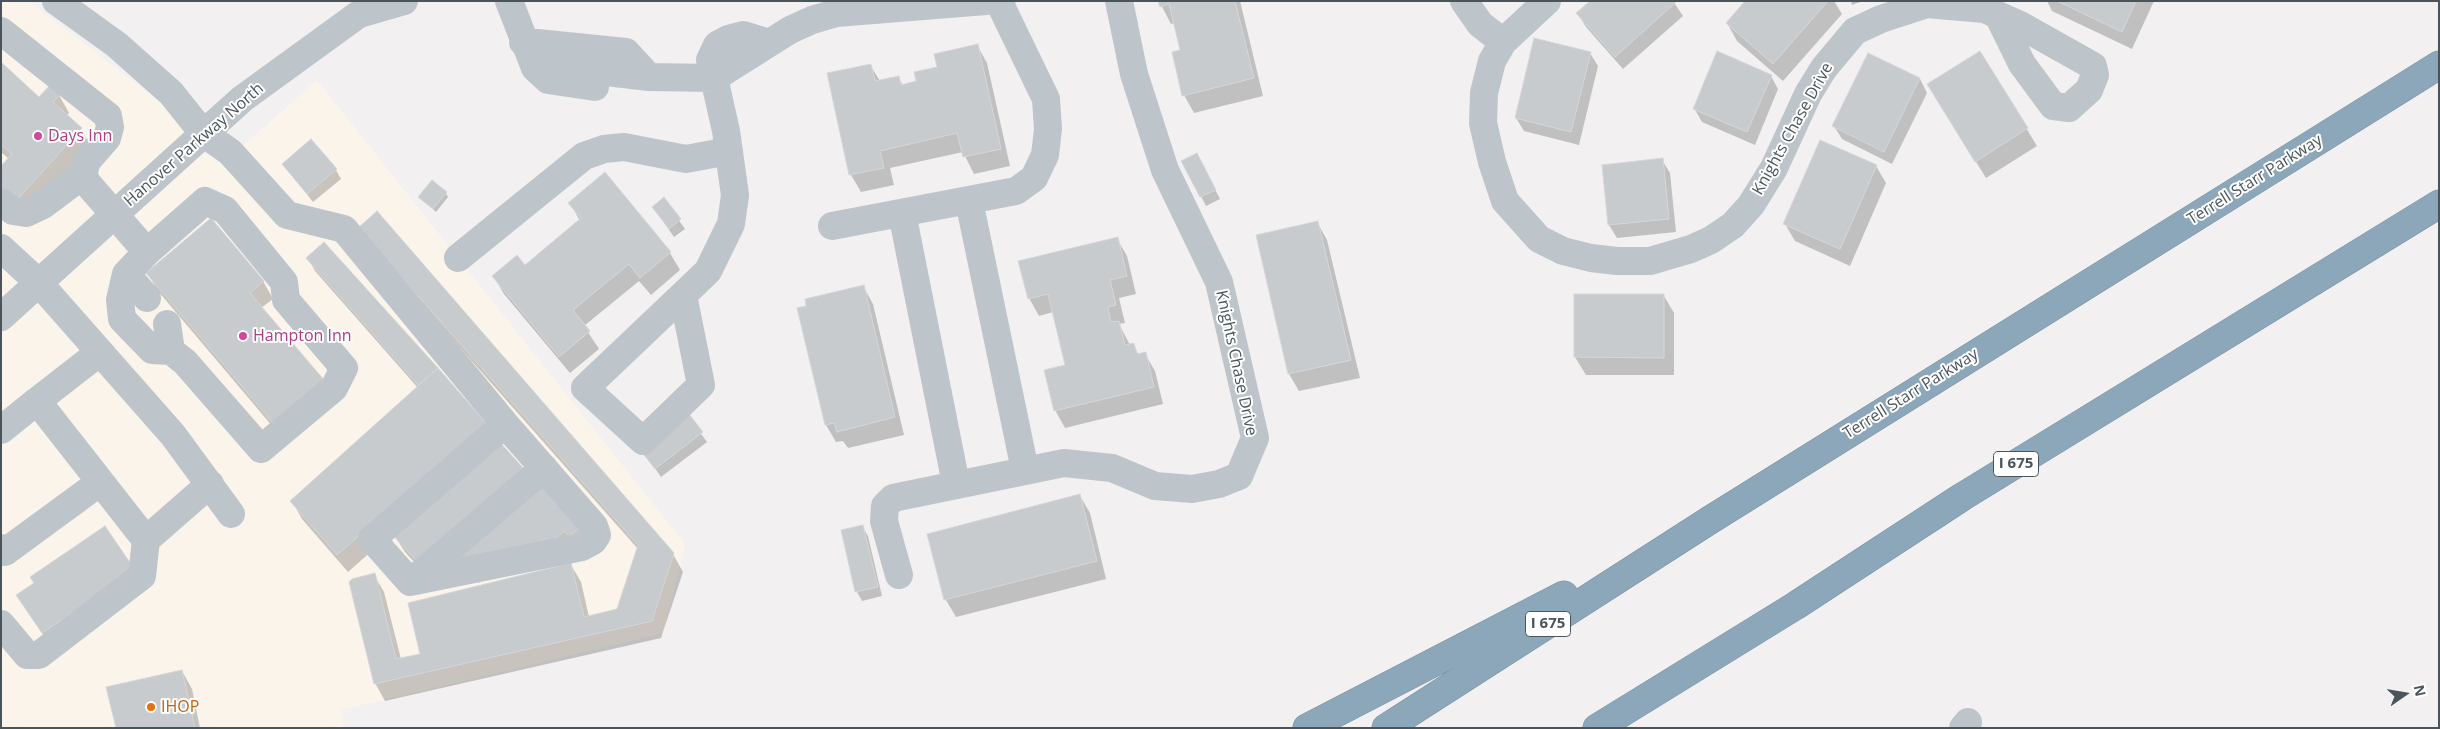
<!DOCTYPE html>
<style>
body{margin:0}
#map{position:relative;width:2440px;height:729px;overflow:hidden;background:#f2f0f0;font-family:"Open Sans",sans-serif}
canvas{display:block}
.frame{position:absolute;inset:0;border:2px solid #49555b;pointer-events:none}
.north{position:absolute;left:2380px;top:669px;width:50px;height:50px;-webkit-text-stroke:4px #fff;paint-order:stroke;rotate:77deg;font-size:14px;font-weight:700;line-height:20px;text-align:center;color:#49555b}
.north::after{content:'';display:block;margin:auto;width:18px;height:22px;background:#49555b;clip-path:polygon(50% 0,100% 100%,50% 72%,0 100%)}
</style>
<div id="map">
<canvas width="2440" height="729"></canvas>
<div class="frame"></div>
<div class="north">N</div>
</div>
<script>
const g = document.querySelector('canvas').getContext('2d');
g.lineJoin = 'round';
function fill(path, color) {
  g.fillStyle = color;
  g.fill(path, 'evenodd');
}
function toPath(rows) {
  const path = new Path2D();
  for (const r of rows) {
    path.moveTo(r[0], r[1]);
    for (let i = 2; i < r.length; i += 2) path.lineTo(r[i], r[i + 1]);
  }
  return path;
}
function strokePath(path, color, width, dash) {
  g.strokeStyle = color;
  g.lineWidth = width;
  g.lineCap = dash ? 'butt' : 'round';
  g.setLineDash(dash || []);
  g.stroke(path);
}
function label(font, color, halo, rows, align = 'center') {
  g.font = font + ' "Open Sans",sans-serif';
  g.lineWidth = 4;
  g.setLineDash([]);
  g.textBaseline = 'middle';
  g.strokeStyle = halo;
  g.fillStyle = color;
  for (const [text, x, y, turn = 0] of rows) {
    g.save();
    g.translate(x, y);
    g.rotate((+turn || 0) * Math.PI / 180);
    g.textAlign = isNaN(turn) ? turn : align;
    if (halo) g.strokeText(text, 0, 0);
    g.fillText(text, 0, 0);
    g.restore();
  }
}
fill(toPath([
 [1,1,29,1,208,139,228,159,317,80,685,544,664,633,341,710,344,728,1,728]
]), '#faf4eb');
fill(toPath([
 [1159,1,1240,1,1263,96,1194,113,1184,95,1181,51,1174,23,1171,24],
 [1673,1,1683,16,1623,69,1586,27,1578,14],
 [1746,1,1834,1,1842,14,1783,81,1737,41,1727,23],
 [1851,1,1863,1,1852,5],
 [2047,1,2154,1,2132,49,2052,11],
 [977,45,987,63,1010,166,974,174,963,152,890,168,894,185,861,192,851,175,828,74,870,65,880,81,898,77,903,85,918,82],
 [1980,52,2037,146,1986,178,1939,102],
 [1590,53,1598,66,1579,145,1524,131,1516,118],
 [1869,54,1920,79,1927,93,1892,164,1842,139,1834,126],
 [1,64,39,98,59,95,69,113,66,116,81,129,91,147,25,219,1,197,9,159,1,152],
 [1771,76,1778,89,1755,145,1702,122,1694,108],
 [1662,160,1670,173,1676,232,1617,238,1609,225],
 [1183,161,1201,163,1220,199,1206,206],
 [283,164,336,170,341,179,313,202],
 [1876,166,1886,183,1850,266,1795,241,1785,224],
 [605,174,670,253,680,270,651,295,639,281,584,326,599,349,570,373,504,294,494,277,525,267,580,221,570,203],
 [446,193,448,197,436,212,420,197],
 [664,199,685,229,674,237,653,207],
 [1317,222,1327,240,1360,378,1299,391,1289,374,1258,236],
 [360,228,673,554,683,572,661,638,385,701,375,683,374,575,384,592,401,659,421,655,571,565,581,582,589,617,618,610,638,549,370,246],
 [1117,239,1127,256,1136,294,1119,298,1125,323,1119,324,1130,345,1133,344,1139,355,1145,354,1155,371,1163,404,1065,428,1055,410,1066,366,1053,312,1039,316,1029,298],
 [308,258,437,369,485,423,431,581,405,552,394,535,433,497,348,572,302,519,292,501,418,388,315,271],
 [148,274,263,281,273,299,261,308,284,440,158,291],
 [863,286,873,304,904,435,848,448,843,441,836,442,826,425,799,309],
 [1576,296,1664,296,1674,313,1674,375,1586,375,1575,357],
 [688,416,707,442,661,477,643,451],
 [541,484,588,540,517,564,504,577,495,568,479,583,469,571],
 [1080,496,1090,513,1106,579,956,617,946,600,929,534],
 [863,527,868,536,882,596,862,601,857,592,843,531],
 [134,571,53,650,18,596,36,583],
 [182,671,192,689,200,728,117,728]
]), '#0003');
const building = toPath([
 [1158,1,1235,1,1254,78,1182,96,1172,52,1180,50,1169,4,1160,7,1158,1],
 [1590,1,1675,1,1676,2,1615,57,1576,13,1590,1],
 [1745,1,1828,1,1773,64,1726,23,1745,1],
 [2057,1,2136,1,2122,32,2057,1],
 [1534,38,1591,52,1571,132,1515,118,1534,38],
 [978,44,1001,149,963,157,957,133,880,151,884,168,849,175,827,73,871,64,875,81,899,76,901,85,916,81,914,72,937,67,934,54,978,44],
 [1717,51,1772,75,1747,132,1693,109,1717,51],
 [1980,51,2028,128,1975,162,1927,84,1980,51],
 [1868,53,1920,78,1884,152,1832,126,1868,53],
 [1,62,39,97,50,85,60,95,53,102,82,128,15,202,1,190,1,166,12,154,1,145,1,62],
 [311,139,337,169,307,194,282,164,311,139],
 [1820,140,1877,165,1840,249,1783,224,1820,140],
 [1197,153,1216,190,1200,197,1181,161,1197,153],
 [1663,158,1669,219,1608,225,1602,165,1663,158],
 [605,172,671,252,640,278,629,264,573,310,590,331,559,357,492,276,517,255,525,265,581,218,568,203,605,172],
 [432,180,447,192,433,209,418,197,432,180],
 [664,197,681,219,669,229,652,207,664,197],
 [377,211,674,553,652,621,374,684,349,582,352,579,375,573,396,659,420,654,408,603,571,563,584,617,617,609,638,545,358,228,377,211],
 [211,218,264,281,250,293,324,380,273,423,146,273,211,218],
 [1318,221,1351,360,1288,374,1256,235,1318,221],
 [1118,237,1127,276,1110,280,1116,305,1108,307,1111,322,1119,321,1125,345,1134,343,1137,354,1146,352,1154,387,1054,411,1044,370,1065,365,1048,294,1028,299,1018,261,1118,237],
 [324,242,438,368,418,385,306,258,324,242],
 [864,285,895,417,837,432,834,423,825,425,797,308,806,306,805,299,864,285],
 [1574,294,1664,294,1664,358,1574,357,1574,294],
 [438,368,486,423,337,555,290,501,438,368],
 [689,414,703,432,655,469,641,451,689,414],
 [497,439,524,469,420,565,393,535,497,439],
 [541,483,581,526,569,537,564,531,551,543,545,538,533,549,471,570,459,558,541,483],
 [1080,494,1097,561,944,600,927,534,1080,494],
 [863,525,878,587,855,592,841,530,863,525],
 [105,526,135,570,42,633,16,595,34,583,30,577,105,526],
 [182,670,195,728,116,728,106,687,182,670]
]);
fill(building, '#c7cbce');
strokePath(building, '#d4d7da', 1);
const highway = toPath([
 [1307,728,1564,595],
 [1386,728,1710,520,2439,65],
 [1597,728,1795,606,1962,497,2439,204]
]);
strokePath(highway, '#7892a5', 29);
strokePath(toPath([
 [56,1,117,45,171,93,203,133,230,152,287,215,344,229,505,424,594,526,597,535,593,541,582,547,410,582,372,539,505,424],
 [509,1,535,68,548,80,595,87],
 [1464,1,1480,24,1503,42],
 [1547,1,1503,42,1492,61,1484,93,1483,123,1492,162,1505,201,1539,239,1563,251,1591,258,1617,261,1650,261,1691,249,1711,240,1733,225,1751,205,1774,168,1808,94,1824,68,1855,31,1881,19,1927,4,1984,9,1998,15,2020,25,2093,66,2095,75,2089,90,2069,108,2053,106,2022,64,1998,15],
 [1,31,108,116,110,127,107,138,87,161,83,175,43,205,26,213,13,211,1,202],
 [523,42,538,56,581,69,649,77,714,78,790,30,812,20,836,13,986,1],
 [537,43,626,52,649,77],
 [83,175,88,184,147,252,126,274,120,300,122,319,152,350,171,351,185,362,261,449,334,388,344,368,286,300,284,282,225,210,205,201,147,252],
 [969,201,1025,470],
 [902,213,956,484],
 [832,226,1016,191,1034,178,1045,155,1048,129,1046,99,1002,8,1001,1],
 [1,248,39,283,173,435,231,514],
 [458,258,584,156,604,149,624,147,686,159,729,151],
 [126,274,147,298],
 [683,295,701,385,643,441,585,388,683,295,708,271,731,224,735,195,726,131,710,60,717,45,728,39,743,35,769,43],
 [1,317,242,99,359,14,404,1],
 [167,324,171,351],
 [100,352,37,401,146,540,210,484],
 [1,430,37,401],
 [1,548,5,552,99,483],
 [899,575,884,521,885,506,893,498,1064,463,1112,468,1155,486,1192,489,1219,484,1239,476,1255,438,1219,282,1165,170,1134,74,1119,1],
 [412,581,544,468],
 [1,624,27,655,39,655,142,576,146,540],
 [1963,728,1968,722]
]), '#bdc5cb', 28);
strokePath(highway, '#8ca7b9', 28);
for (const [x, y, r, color] of [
 [38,136,5,"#d1479c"],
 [243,336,5,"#d1479c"],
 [151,707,5,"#e8710a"]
]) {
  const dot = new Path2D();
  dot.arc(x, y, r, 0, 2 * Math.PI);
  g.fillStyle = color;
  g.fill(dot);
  strokePath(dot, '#fff', 2);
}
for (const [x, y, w] of [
 [2016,464,45],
 [1548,624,45]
]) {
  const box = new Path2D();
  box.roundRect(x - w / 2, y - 12.5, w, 25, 4);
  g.fillStyle = '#fff';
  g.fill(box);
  strokePath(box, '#49555b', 1);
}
label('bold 15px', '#49555b', null, [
 ["I 675",2016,464],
 ["I 675",1548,624]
]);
label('16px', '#49555b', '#fff', [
 ["Knights Chase Drive",1793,129,-61],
 ["Hanover Parkway North",194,145,-41],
 ["Terrell Starr Parkway",2255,180,-32],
 ["Knights Chase Drive",1236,363,78],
 ["Terrell Starr Parkway",1911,394,-32]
]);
label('16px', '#b23c85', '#fff', [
 ["Days Inn",48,136],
 ["Hampton Inn",253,336]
], 'left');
label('16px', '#c56008', '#fff', [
 ["IHOP",161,707]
], 'left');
</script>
